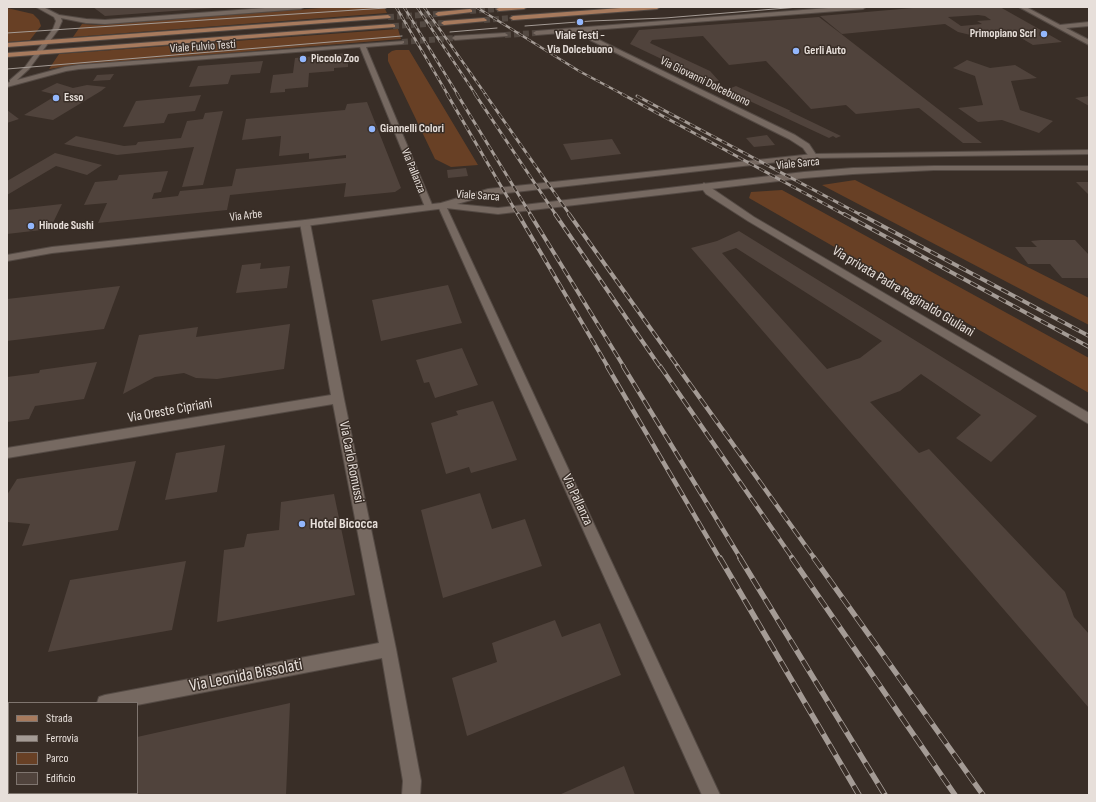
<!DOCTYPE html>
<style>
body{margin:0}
#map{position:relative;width:1096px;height:802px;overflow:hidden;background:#392e27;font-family:"Sofia Sans Condensed",sans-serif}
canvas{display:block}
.frame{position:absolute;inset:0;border:8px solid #e7dfda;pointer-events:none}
.legend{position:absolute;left:8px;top:702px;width:130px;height:92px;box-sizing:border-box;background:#392e27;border:1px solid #7f756f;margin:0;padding:5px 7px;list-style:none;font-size:12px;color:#e7dfda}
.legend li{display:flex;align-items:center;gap:8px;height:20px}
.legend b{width:20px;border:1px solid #7f756f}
</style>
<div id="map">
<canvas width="1096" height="802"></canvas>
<div class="frame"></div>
<ul class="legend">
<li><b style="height:5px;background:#a77a5d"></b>Strada</li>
<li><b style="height:5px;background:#a49b95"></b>Ferrovia</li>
<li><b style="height:11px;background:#684025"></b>Parco</li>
<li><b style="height:11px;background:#50433c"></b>Edificio</li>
</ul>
</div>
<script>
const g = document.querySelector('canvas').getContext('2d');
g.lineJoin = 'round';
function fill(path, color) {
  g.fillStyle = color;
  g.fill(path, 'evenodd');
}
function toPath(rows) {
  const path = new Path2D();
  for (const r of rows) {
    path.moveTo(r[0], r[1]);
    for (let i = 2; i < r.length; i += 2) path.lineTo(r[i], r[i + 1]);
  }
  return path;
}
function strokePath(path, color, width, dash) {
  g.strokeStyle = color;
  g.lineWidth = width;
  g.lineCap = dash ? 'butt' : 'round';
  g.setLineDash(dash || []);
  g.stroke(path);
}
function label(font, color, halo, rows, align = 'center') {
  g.font = font + ' "Sofia Sans Condensed",sans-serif';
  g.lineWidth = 3;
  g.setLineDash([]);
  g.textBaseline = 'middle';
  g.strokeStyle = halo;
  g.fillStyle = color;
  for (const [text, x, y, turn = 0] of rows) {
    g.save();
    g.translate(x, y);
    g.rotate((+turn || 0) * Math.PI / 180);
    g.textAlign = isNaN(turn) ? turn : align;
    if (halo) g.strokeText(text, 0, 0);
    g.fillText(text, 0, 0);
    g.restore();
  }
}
fill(toPath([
 [334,7,384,7,387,13,73,37,82,24,97,25],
 [7,8,33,14,39,20,41,26,30,40,7,42],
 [398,29,401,39,68,66,49,69,59,54],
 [396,50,409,50,478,165,451,167,435,159,388,61,388,54,392,51],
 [855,180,1089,298,1089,325,822,185],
 [782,190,1089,358,1089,393,749,198,751,192]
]), '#684025');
fill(toPath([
 [93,7,214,7,214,8,105,16],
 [924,7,1000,7,1062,42,1033,45,1016,35,983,38,958,32,945,24,842,34,820,16],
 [978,15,985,16,991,20,977,21,982,24,961,26,948,17],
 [819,17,840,33,982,143,963,143,919,108,856,114,846,105,811,109,766,61,729,65,703,36,652,40,650,43,710,71,719,81,710,82,630,44,639,30],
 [348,53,348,67,334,68,334,71,309,73,308,87,285,89,285,92,270,93,273,75,293,73,295,58],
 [967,60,990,68,1015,65,1037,78,1011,81,1020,110,1053,121,1039,133,1002,120,978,122,958,108,983,105,975,76,953,68],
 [263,61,260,73,231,75,228,84,189,87,198,66],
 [114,74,110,80,93,81,97,75],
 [57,83,73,88,87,85,106,87,101,91,53,120,24,115,57,95,41,91],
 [736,86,791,111,789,111,841,136,836,138,833,136,829,138,726,90],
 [201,95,195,111,168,114,164,123,123,127,136,101],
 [1089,96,1089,106,1075,98],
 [367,102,401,188,395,192,344,197,346,183,230,195,227,210,98,223,107,203,84,205,95,182,117,180,119,175,168,171,161,192,154,193,152,199,178,196,180,191,232,186,236,169,346,158,346,155,309,159,309,153,279,156,281,136,242,140,246,119,345,110,347,104],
 [7,110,19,119,7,123],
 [223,111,203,185,182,187,194,147,117,155,64,144,76,136,124,146,136,145,138,142,181,138,187,121,203,119,205,113],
 [767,135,775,145,754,147,746,138],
 [612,139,621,154,571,160,563,144],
 [55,153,102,165,87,175,56,166,7,195,7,181],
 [466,168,468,176,448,178,447,170],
 [1076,182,1089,182,1089,195],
 [62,204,50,229,7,234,7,210],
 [739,231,1037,416,991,462,956,438,981,415,921,374,900,391,870,402,919,453,929,449,1065,592,1074,617,1089,634,1089,708,691,248,717,241],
 [736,248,882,341,860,358,827,369,722,253],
 [1041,240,1075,240,1089,255,1089,278,1062,278,1050,264,1028,264,1015,247,1037,247,1031,241],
 [261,263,260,269,290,266,287,288,236,293,242,265],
 [448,285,462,323,381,341,372,300],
 [120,286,104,329,7,341,7,299],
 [290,324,284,369,217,379,196,378,184,373,155,377,123,394,139,335,198,327,196,337],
 [462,348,478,385,435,398,429,382,424,383,416,360],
 [97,362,84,399,35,406,29,419,7,422,7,377,39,373,40,370],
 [493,401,517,460,471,473,469,467,446,474,431,423,458,415,456,411],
 [225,445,217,492,165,500,176,453],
 [136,461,118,530,22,546,30,524,7,522,7,495,17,479],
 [480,493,492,529,525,519,542,566,443,598,421,510],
 [334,494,355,595,217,622,224,550,244,547,247,534,279,530,281,502],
 [186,561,172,630,48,652,70,580],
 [555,620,562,637,600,623,621,675,467,736,452,678,497,662,492,643],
 [290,703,286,795,27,795,28,793,137,793,137,737],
 [624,766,635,795,559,795]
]), '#50433c');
strokePath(toPath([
 [505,35,536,33],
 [402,42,455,38]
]), '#534942', 6, [6, 3]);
strokePath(toPath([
 [470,11,499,9],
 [388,17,438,14],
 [484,20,513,18],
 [393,26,444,23]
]), '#534942', 6, [6, 3]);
const street = toPath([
 [36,7,43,7,59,15,86,19,105,20,278,7,304,7,301,9,105,24,86,23,61,18,62,21,58,30,29,69,17,80,65,67,79,65,404,41,404,43,402,44,366,47,433,207,429,210,425,207,360,47,79,69,66,71,7,87,7,83,10,82,10,80,25,67,53,29,56,21,54,17,36,7],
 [841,7,866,7,863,9,592,30,595,38,795,135,809,144,817,156,813,158,810,158,803,148,789,139,590,40,586,31,536,35,533,33,536,31,841,7],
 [1019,7,1026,7,1060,25,1089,22,1089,26,1066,28,1089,40,1089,45,1019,7],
 [505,33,508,35,507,36,455,40,452,38,455,36,505,33],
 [704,183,754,217,1089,413,1089,424,748,221,706,194,700,186,704,183],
 [442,203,446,206,720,795,702,795,438,206,442,203],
 [305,220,310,223,344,399,396,649,421,781,420,795,402,795,403,781,382,658,137,705,137,703,97,703,99,697,105,695,379,643,333,404,7,458,7,448,331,395,300,223,305,220],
 [9,713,9,731,7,732,7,714,9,713]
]);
const secondary = toPath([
 [1089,150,1089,154,813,158,489,195,457,204,498,208,804,172,853,168,934,166,1089,166,1089,170,934,170,853,174,804,178,498,214,446,208,305,226,52,253,7,261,7,255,52,247,305,220,441,203,488,189,813,154,1089,150]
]);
const primary = toPath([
 [502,7,527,7,524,9,499,11,496,9,502,7],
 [634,7,660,7,657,9,513,20,510,18,513,16,634,7],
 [470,9,472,10,472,12,438,16,435,14,438,12,470,9],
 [388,15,391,17,390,18,7,47,7,43,388,15],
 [484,18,487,20,486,21,444,25,441,23,444,21,484,18],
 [393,24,395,25,395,27,7,57,7,53,393,24]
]);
strokePath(street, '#544a44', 2);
strokePath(secondary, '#544a44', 2);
strokePath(primary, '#544a44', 2);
fill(street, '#766961');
fill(secondary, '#766961');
fill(primary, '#a77a5d');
strokePath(toPath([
 [525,26,591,21,665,18,799,7],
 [450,32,497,28],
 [7,33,386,8],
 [7,69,402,36]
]), '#a49b95', 1);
const railFar4 = toPath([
 [396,7,448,95],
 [404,7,458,95],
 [417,7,476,95],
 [424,7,486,95],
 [476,7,579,71,624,95]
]);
const railFar3 = toPath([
 [447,94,518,215],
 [457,94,531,215],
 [475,94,556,215],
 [485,94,570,215],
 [622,94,845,215],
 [637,96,861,215]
]);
const railFar2 = toPath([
 [518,214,608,367],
 [530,214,624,367],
 [555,214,660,367],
 [569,214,678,367],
 [844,214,1089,347],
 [860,214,1089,336]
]);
const railFar1 = toPath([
 [607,366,720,559],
 [623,366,741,559],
 [660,366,793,559],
 [677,366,815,559]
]);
const rail = toPath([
 [720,558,859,795],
 [740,558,885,795],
 [792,558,955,795],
 [814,558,983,795]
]);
strokePath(railFar4, '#a49b95', 2.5);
strokePath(railFar3, '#a49b95', 3);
strokePath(railFar2, '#a49b95', 4);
strokePath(railFar1, '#a49b95', 4.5);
strokePath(rail, '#a49b95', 5.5);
strokePath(railFar4, '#392e27', 1.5, [5]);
strokePath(railFar3, '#392e27', 2, [6]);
strokePath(railFar2, '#392e27', 2.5, [8]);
strokePath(railFar1, '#392e27', 3, [10]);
strokePath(rail, '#392e27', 4, [12]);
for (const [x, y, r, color] of [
 [580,22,4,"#93b7fd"],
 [1044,34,4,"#93b7fd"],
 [796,51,4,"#93b7fd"],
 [303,59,4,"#93b7fd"],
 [56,98,4,"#93b7fd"],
 [372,129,4,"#93b7fd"],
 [31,226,4,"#93b7fd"],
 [302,524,4,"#93b7fd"]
]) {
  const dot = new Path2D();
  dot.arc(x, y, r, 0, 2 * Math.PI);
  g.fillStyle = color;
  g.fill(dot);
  strokePath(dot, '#392e27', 1.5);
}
label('bold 12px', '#e7dfda', '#392e27', [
 ["Primopiano Scrl",1036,34,"right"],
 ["Viale Testi -",580,36,"center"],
 ["Via Dolcebuono",580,50,"center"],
 ["Gerli Auto",804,51],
 ["Piccolo Zoo",311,59],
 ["Esso",64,98],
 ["Giannelli Colori",380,129],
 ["Hinode Sushi",39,226]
], 'left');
label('12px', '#e7dfda', '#392e27', [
 ["Viale Fulvio Testi",203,47,-4],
 ["Via Giovanni Dolcebuono",705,82,26],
 ["Viale Sarca",798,164,-6],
 ["Via Pallanza",413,171,68],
 ["Viale Sarca",478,196,4],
 ["Via Arbe",246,216,-6]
]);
label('14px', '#e7dfda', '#392e27', [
 ["Via privata Padre Reginaldo Giuliani",903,292,31],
 ["Via Oreste Cipriani",170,411,-10],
 ["Via Carlo Romussi",351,462,79],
 ["Via Pallanza",577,500,65]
]);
label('bold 14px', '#e7dfda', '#392e27', [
 ["Hotel Bicocca",310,524]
], 'left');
label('17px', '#e7dfda', '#392e27', [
 ["Via Leonida Bissolati",246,676,-11]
]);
</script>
